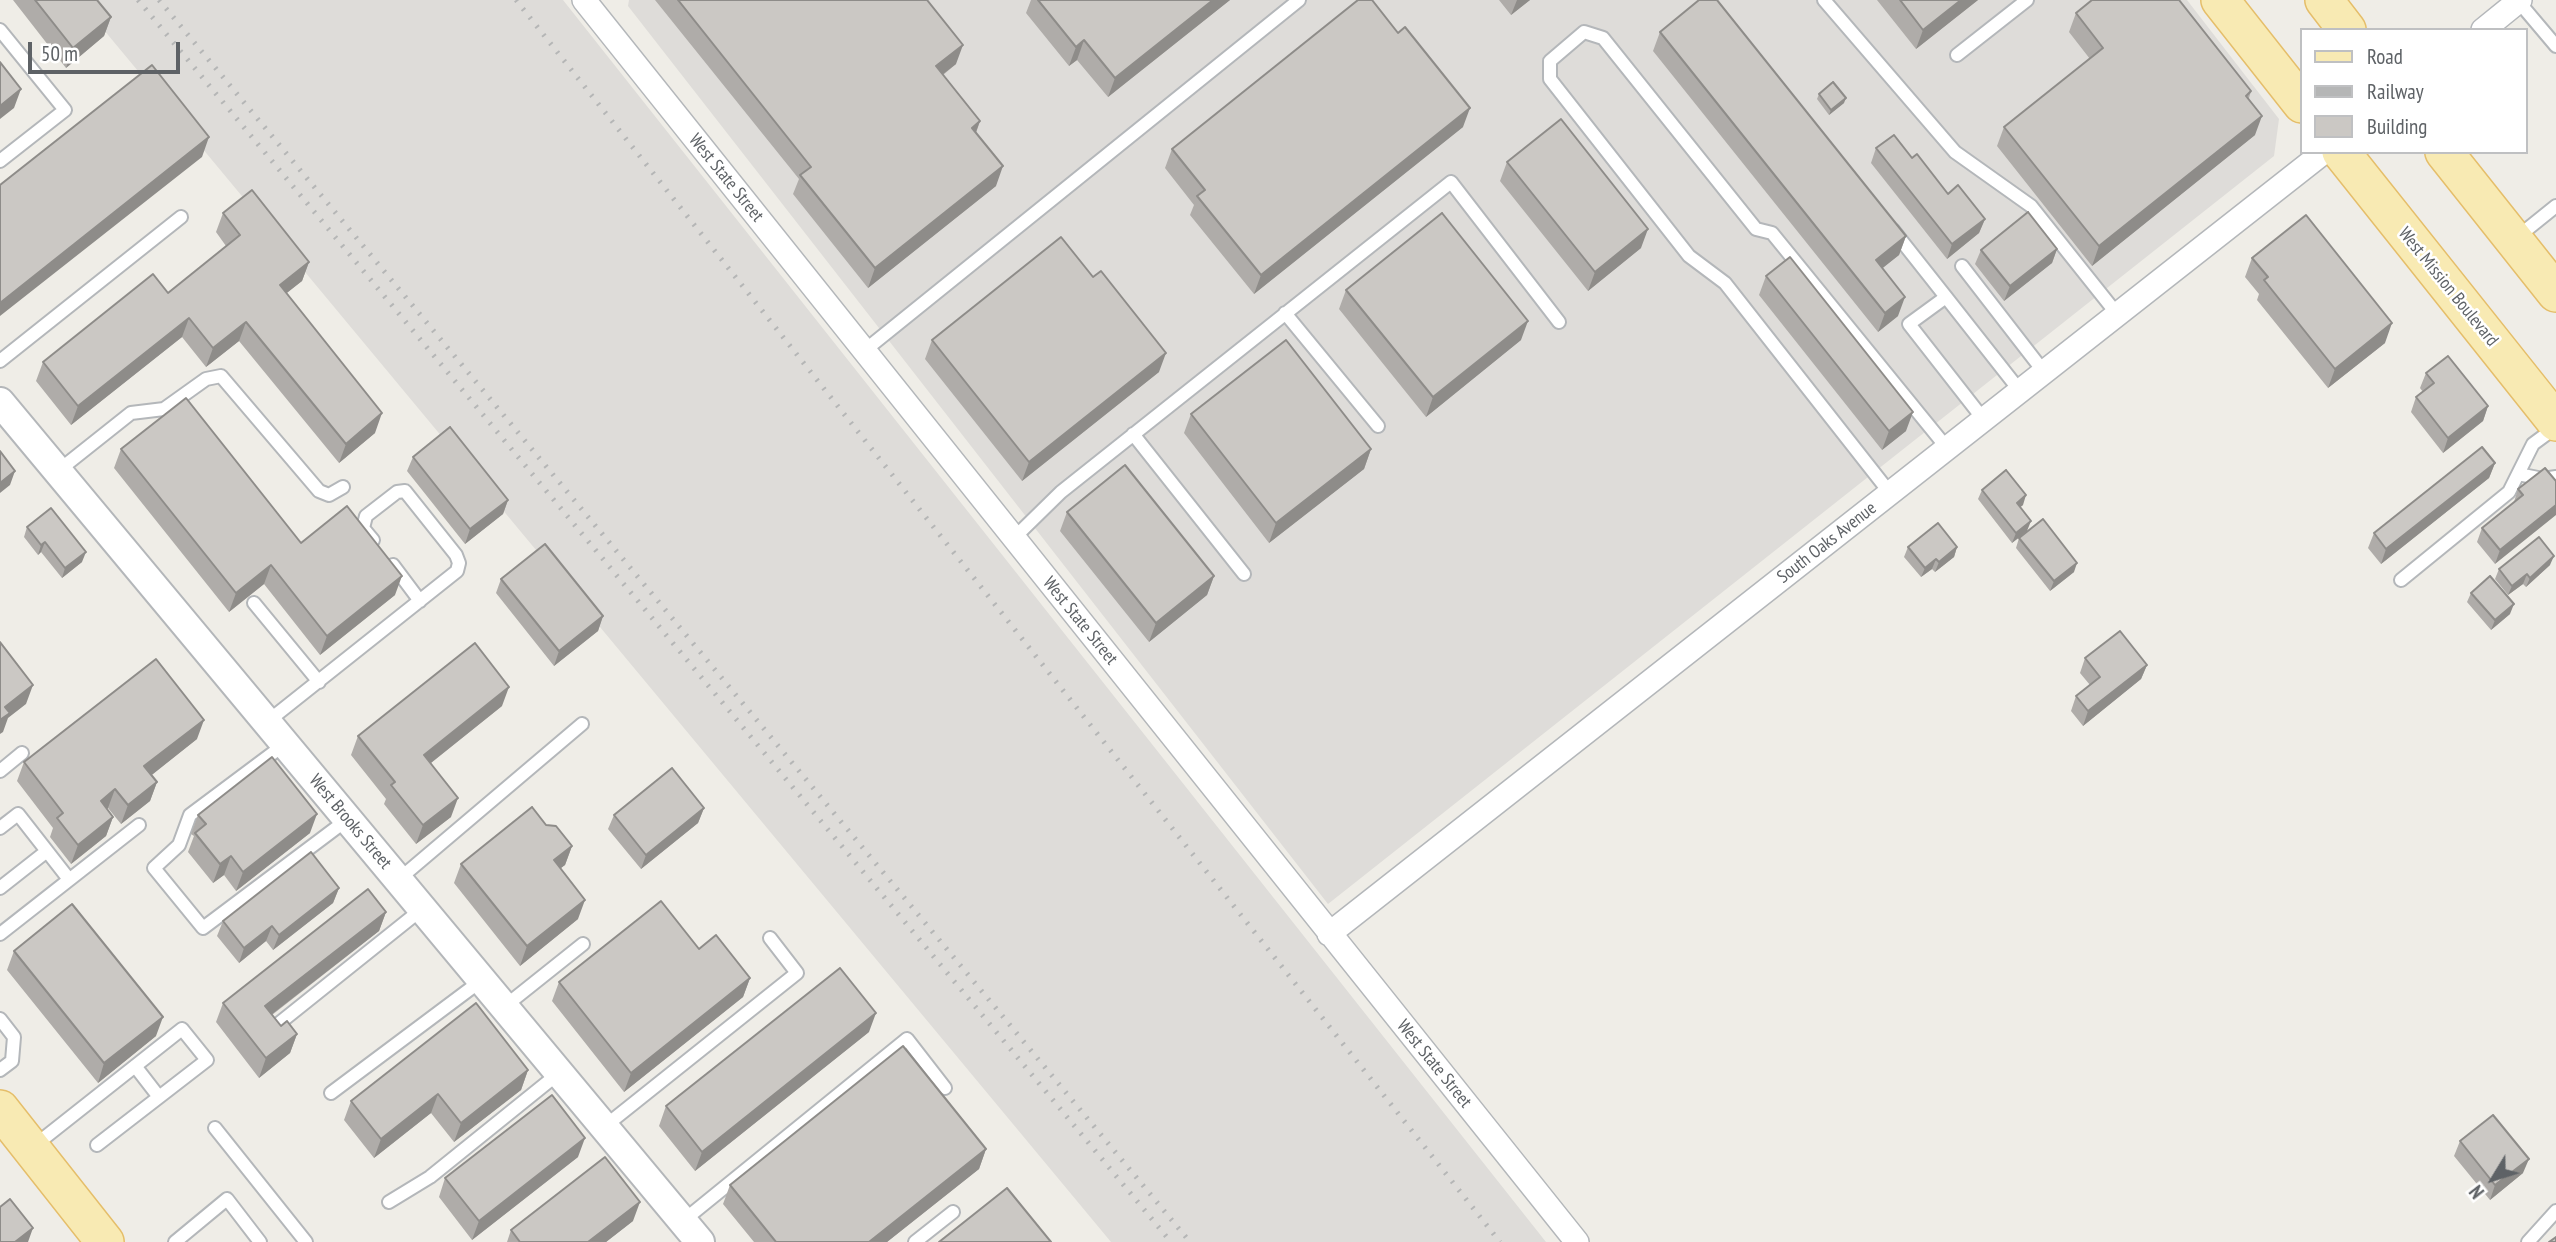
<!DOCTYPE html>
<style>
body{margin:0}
#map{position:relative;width:2556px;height:1242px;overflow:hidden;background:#efede7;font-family:"PT Sans Narrow",sans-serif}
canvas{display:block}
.legend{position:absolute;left:2300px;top:28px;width:228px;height:126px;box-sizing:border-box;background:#fff;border:2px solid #bfc0c2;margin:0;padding:9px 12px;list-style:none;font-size:21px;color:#5e6266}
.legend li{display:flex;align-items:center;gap:14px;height:35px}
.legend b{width:35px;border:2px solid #bfc0c2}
.north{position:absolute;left:2458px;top:1144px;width:70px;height:70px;-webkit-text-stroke:5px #fff;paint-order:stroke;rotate:232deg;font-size:19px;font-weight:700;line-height:28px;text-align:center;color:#5e6266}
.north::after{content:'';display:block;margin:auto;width:24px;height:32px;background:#5e6266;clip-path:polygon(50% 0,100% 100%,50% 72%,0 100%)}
.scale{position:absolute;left:28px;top:42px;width:152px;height:32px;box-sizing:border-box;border:4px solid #5e6266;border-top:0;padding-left:9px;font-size:21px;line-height:24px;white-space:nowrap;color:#5e6266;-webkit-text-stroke:5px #fff;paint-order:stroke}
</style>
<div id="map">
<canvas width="2556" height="1242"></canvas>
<ul class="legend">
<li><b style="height:9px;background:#f8eab3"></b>Road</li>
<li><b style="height:9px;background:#b5b6b6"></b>Railway</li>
<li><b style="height:19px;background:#cbc8c4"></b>Building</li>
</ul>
<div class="north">N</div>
<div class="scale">50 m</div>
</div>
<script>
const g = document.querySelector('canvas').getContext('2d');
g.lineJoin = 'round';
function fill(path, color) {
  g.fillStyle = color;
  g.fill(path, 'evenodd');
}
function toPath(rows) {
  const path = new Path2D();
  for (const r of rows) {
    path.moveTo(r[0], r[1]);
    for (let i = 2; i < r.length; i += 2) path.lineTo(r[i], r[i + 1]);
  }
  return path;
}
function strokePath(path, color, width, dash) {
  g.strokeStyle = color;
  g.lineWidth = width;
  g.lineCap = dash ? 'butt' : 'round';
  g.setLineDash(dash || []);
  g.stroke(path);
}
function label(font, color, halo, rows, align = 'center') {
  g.font = font + ' "PT Sans Narrow",sans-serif';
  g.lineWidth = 5;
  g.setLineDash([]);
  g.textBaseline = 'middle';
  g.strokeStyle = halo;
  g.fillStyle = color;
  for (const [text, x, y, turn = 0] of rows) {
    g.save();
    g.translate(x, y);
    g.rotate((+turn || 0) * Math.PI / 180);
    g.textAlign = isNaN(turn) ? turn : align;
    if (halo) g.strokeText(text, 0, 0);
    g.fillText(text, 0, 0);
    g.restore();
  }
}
fill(toPath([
 [79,0,563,0,1546,1242,1111,1242],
 [629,0,2187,0,2279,119,2274,156,1328,904,628,6]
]), '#dedcd9');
const service = toPath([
 [1824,0,1955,152,2031,206,2117,314],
 [2518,1,2556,46],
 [0,30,65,110,0,161],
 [1957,55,2027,0],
 [1893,230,1946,297,1909,324,1984,420],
 [2515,239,2556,206],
 [1962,266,2044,372],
 [1946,297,2020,391],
 [1285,313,1378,426],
 [864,351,1299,0],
 [0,361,181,217],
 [1133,434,1244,574],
 [58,471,131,413,164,409,206,379,221,376,319,491,329,495,343,487],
 [2518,474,2543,479,2556,477],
 [1890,493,1725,283,1689,256,1550,79,1550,61,1584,32,1603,38,1756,229,1772,233,1947,448],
 [1014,538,1061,492,1451,182,1559,322],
 [393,565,420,601],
 [2401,580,2509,492,2533,444,2556,427],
 [254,603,319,682],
 [267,722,457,571,459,563,456,555,405,491,397,492,366,516,363,528,373,540],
 [285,744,190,815,179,845,154,868,203,928,348,819],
 [0,771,22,753],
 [0,828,18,814,68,878],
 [398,880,582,724],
 [0,888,47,851],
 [0,934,139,825],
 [504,1007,583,944],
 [0,1019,14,1037,12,1061,0,1070],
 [272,1029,422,909],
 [135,1066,159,1097],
 [331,1093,482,980],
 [604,1127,797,973,770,938],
 [215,1128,306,1242],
 [34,1146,182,1029,207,1060,97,1145],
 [389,1202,430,1177,559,1073],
 [683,1221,907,1039,945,1088],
 [175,1242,227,1199,260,1242],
 [915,1242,953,1212],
 [2528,1242,2556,1211]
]);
const minor = toPath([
 [584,0,1577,1242],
 [2483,30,2520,0],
 [1329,934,2324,152]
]);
const tertiary = toPath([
 [0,402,700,1242]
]);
const primary = toPath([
 [2220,0,2302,104],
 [2324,0,2347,30],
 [2341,152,2556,422],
 [2444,152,2556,293],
 [0,1109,105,1242]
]);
strokePath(service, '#b4b7ba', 16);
strokePath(minor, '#b4b7ba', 26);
strokePath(tertiary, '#b4b7ba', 32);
strokePath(primary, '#e5be6a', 40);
strokePath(service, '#fff', 12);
strokePath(minor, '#fff', 23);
strokePath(tertiary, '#fff', 28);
strokePath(primary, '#f8eab3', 37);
strokePath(toPath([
 [138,0,1171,1242],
 [159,0,1190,1242],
 [516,0,1500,1242]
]), '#b5b6b6', 5, [2, 9]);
fill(toPath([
 [13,0,97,0,111,17,104,36,66,68],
 [655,0,927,0,956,64,943,75,980,121,976,133,996,186,868,288,793,194,799,179],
 [1031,0,1230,0,1108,97,1077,60,1069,66,1026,13],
 [1499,0,1530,0,1511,15],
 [1877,0,1978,0,1916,49],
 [2076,13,2251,91,2249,98,2255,135,2092,266,1997,146,2004,127,2090,59,2069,32],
 [1660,32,1906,236,1899,255,1882,268,1898,316,1878,332,1653,51],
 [1819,94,1844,103,1829,115,1817,99],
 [1463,127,1254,294,1190,215,1194,205,1165,168,1172,149],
 [1876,148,1912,158,1948,194,1985,219,1979,233,1947,259,1871,163],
 [1507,162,1641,248,1588,291,1500,181],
 [223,213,309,262,302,281,286,293,375,433,339,463,239,341,206,367,182,337,71,425,36,381,43,362,168,293,226,246,216,232],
 [2057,249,2052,263,2004,301,1975,264,1981,250],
 [2252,258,2385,343,2328,388,2257,300,2259,294,2245,277],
 [1766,276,1906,431,1882,450,1759,295],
 [1346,290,1521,340,1426,417,1339,309],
 [932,340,1159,372,1022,481,925,359],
 [2426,373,2488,406,2483,421,2443,453,2411,412,2416,397,2423,392,2420,388],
 [1191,414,1371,449,1364,469,1269,543,1184,433],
 [121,449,301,543,395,595,320,655,264,584,229,612,114,468],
 [413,457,508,500,503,514,465,544,407,471],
 [2495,463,2489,478,2381,564,2368,548,2374,533],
 [2556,481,2495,564,2477,542,2482,528,2514,502,2518,489],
 [1982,490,2023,505,2020,507,2027,531,2012,543,1978,499],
 [1067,512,1214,576,1207,595,1149,642,1060,531],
 [27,527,82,562,62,578,41,552,38,555,24,537],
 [2019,538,2074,572,2050,591,2016,548],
 [1908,547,1957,547,1954,557,1935,572,1932,569,1921,577,1904,557],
 [2550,565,2526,587,2523,584,2508,595,2495,579,2499,569],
 [501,579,603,616,598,631,554,666,496,593],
 [2471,593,2510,614,2491,630,2467,602],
 [2085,658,2147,665,2141,679,2083,726,2071,711,2076,696,2090,685,2080,673],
 [502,706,431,763,451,817,416,844,384,804,386,799,351,755,358,736],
 [197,739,151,775,157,782,150,801,121,824,108,808,107,809,113,817,106,836,71,864,50,837,53,828,17,781,24,762],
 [704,808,698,823,641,869,608,829,614,815],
 [198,815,310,833,236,891,224,875,213,883,188,852,194,836,191,834],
 [546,825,572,846,565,865,560,868,578,919,520,966,454,883,461,864],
 [339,888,333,903,273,950,266,941,239,963,217,936,223,921],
 [386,912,379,931,272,1015,281,1026,297,1034,290,1053,259,1078,216,1022,223,1003],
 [699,949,750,978,743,997,624,1092,552,1001,559,982],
 [14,951,156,1036,98,1083,7,970],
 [869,1032,695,1171,659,1126,666,1106],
 [528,1070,521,1090,454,1142,431,1113,374,1158,344,1120,351,1101],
 [2460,1141,2523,1173,2490,1200,2454,1156],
 [986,1149,979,1169,887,1242,754,1242,723,1204,730,1185],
 [578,1157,472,1240,439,1197,445,1178],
 [633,1221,606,1242,507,1242,511,1230]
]), '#afaca9');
fill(toPath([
 [1213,0,1230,0,1108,97,1115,78],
 [1517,0,1530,0,1511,15],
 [1961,0,1978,0,1916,49,1923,30],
 [111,17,104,36,66,68,73,48],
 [1084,40,1077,60,1069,66,1076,47],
 [963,45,956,64,929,85,936,66],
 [21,89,14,108,0,119,0,106],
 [1846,98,1844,103,1829,115,1831,110],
 [1470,108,1463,127,1254,294,1261,275],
 [2262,116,2255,135,2092,266,2099,246],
 [980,121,973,140,972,128],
 [209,137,202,157,0,316,0,303],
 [1003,166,996,186,868,288,875,268],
 [1985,219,1979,233,1947,259,1952,244],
 [1648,229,1641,248,1588,291,1595,272],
 [1906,236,1899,255,1869,279,1876,260],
 [2057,249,2052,263,2004,301,2010,286],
 [309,262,302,281,273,304,280,285],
 [1905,297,1898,316,1878,332,1885,313],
 [189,318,182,337,71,425,78,406],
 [1528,321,1521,340,1426,417,1433,397],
 [246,322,239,341,206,367,213,348],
 [2392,323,2385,343,2328,388,2335,369],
 [1166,353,1159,372,1022,481,1029,462],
 [2488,406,2483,421,2443,453,2448,438],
 [1913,412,1906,431,1882,450,1889,431],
 [382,413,375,433,339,463,346,444],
 [1371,449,1364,469,1269,543,1276,523],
 [2495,463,2489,478,2381,564,2386,549],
 [15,471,10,485,0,493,0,483],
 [2026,495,2023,505,2013,513,2017,503],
 [508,500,503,514,465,544,470,529],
 [2556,505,2556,515,2495,564,2500,550],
 [2031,521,2027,531,2012,543,2016,533],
 [45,542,41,552,38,555,41,545],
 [1957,547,1954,557,1935,572,1939,562],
 [86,552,82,562,62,578,65,568],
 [2554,556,2550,565,2526,587,2530,578],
 [1936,559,1932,569,1921,577,1925,568],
 [2077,563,2074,572,2050,591,2054,581],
 [271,565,264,584,229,612,236,593],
 [2527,574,2523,584,2508,595,2512,586],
 [402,576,395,595,320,655,327,636],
 [1214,576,1207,595,1149,642,1156,623],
 [2514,604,2510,614,2491,630,2495,620],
 [603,616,598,631,554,666,559,651],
 [2147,665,2141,679,2083,726,2088,711],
 [33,685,26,704,8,718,3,732,0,734,0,720,5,707],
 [509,687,502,706,417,774,424,755],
 [204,720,197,739,138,786,144,766],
 [157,782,150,801,121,824,128,805],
 [115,789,108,808,94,820,101,801],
 [458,798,451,817,416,844,423,825],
 [704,808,698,823,641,869,646,855],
 [317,814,310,833,236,891,243,872],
 [113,817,106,836,71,864,78,845],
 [572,846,565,865,547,879,554,860],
 [231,856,224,875,213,883,220,864],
 [339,888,333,903,273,950,279,935],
 [585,900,578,919,520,966,527,946],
 [386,912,379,931,258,1025,265,1006],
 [272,926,266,941,239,963,244,948],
 [750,978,743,997,624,1092,631,1073],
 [876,1013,869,1032,695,1171,702,1152],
 [163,1017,156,1036,98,1083,104,1063],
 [297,1034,290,1053,259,1078,266,1058],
 [528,1070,521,1090,454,1142,461,1123],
 [438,1094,431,1113,374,1158,381,1139],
 [585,1138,578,1157,472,1240,479,1221],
 [986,1149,979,1169,887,1242,869,1242],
 [2529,1159,2523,1173,2490,1200,2495,1185],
 [640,1202,633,1221,606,1242,588,1242],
 [33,1228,28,1242,15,1242]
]), '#8e8c89');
const building = toPath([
 [35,0,97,0,111,17,73,48,35,0],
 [678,0,927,0,963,45,936,66,980,121,972,128,1003,166,875,268,800,175,811,167,678,0],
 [1038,0,1213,0,1115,78,1084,40,1076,47,1038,0],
 [1358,0,1372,0,1398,33,1405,27,1470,108,1261,275,1197,196,1205,190,1172,149,1358,0],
 [1699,0,1717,0,1906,236,1876,260,1905,297,1885,313,1660,32,1699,0],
 [1900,0,1961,0,1923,30,1900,0],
 [2092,0,2179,0,2251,91,2246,96,2262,116,2099,246,2004,127,2103,48,2076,13,2092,0],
 [0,62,21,89,0,106,0,62],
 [152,65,209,137,0,303,0,185,152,65],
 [1833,82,1846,98,1831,110,1819,94,1833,82],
 [1561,119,1648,229,1595,272,1507,162,1561,119],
 [1894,135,1912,158,1917,154,1948,194,1958,185,1985,219,1952,244,1876,148,1894,135],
 [252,190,309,262,280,285,382,413,346,444,246,322,213,348,189,318,78,406,43,362,153,274,168,293,240,235,223,213,252,190],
 [2028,212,2057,249,2010,286,1981,250,2028,212],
 [1442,213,1528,321,1433,397,1346,290,1442,213],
 [2306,215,2392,323,2335,369,2264,280,2268,277,2252,258,2306,215],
 [1061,237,1093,277,1101,271,1166,353,1029,462,932,340,1061,237],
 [1790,257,1913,412,1889,431,1766,276,1790,257],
 [1286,340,1371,449,1276,523,1191,414,1286,340],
 [2448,356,2488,406,2448,438,2416,397,2434,383,2426,373,2448,356],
 [186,398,301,543,347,506,402,576,327,636,271,565,236,593,121,449,186,398],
 [450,427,508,500,470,529,413,457,450,427],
 [2482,447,2495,463,2386,549,2374,533,2482,447],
 [0,451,15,471,0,483,0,451],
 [1125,465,1214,576,1156,623,1067,512,1125,465],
 [2545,468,2556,481,2556,505,2500,550,2482,528,2523,495,2518,489,2545,468],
 [2006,470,2026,495,2017,503,2031,521,2016,533,1982,490,2006,470],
 [51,508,86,552,65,568,45,542,41,545,27,527,51,508],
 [2043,519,2077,563,2054,581,2019,538,2043,519],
 [1938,523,1957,547,1939,562,1936,559,1925,568,1908,547,1938,523],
 [2539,537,2554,556,2530,578,2527,574,2512,586,2499,569,2539,537],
 [545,544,603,616,559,651,501,579,545,544],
 [2490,576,2514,604,2495,620,2471,593,2490,576],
 [2120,631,2147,665,2088,711,2076,696,2100,677,2085,658,2120,631],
 [0,642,33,685,5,707,10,713,0,720,0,642],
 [475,643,509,687,424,755,458,798,423,825,391,785,395,782,358,736,475,643],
 [156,659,204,720,144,766,157,782,128,805,115,789,101,801,113,817,78,845,57,818,63,813,24,762,156,659],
 [272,757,317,814,243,872,231,856,220,864,195,833,206,824,198,815,272,757],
 [672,768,704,808,646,855,614,815,672,768],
 [532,807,546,825,556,826,572,846,554,860,585,900,527,946,461,864,532,807],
 [311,852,339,888,279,935,272,926,244,948,223,921,311,852],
 [368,889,386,912,265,1006,281,1026,287,1021,297,1034,266,1058,223,1003,368,889],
 [661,901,699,949,716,935,750,978,631,1073,559,982,661,901],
 [72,904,163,1017,104,1063,14,951,72,904],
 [840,968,876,1013,702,1152,666,1106,840,968],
 [476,1003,528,1070,461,1123,438,1094,381,1139,351,1101,476,1003],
 [903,1046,986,1149,869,1242,776,1242,730,1185,903,1046],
 [552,1095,585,1138,479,1221,445,1178,552,1095],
 [2493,1115,2529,1159,2495,1185,2460,1141,2493,1115],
 [605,1157,640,1202,588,1242,520,1242,511,1230,605,1157],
 [1007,1188,1051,1242,939,1242,1007,1188],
 [10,1199,33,1228,15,1242,0,1242,0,1207,10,1199],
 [2556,1237,2556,1242,2549,1242,2556,1237]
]);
fill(building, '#cbc8c4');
strokePath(building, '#8e8c89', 2);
label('18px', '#5e6266', '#fff', [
 ["West State Street",726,178,51],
 ["West Mission Boulevard",2448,287,51],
 ["South Oaks Avenue",1827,543,-38],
 ["West State Street",1080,621,51],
 ["West Brooks Street",350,822,50],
 ["West State Street",1434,1064,51]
]);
</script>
